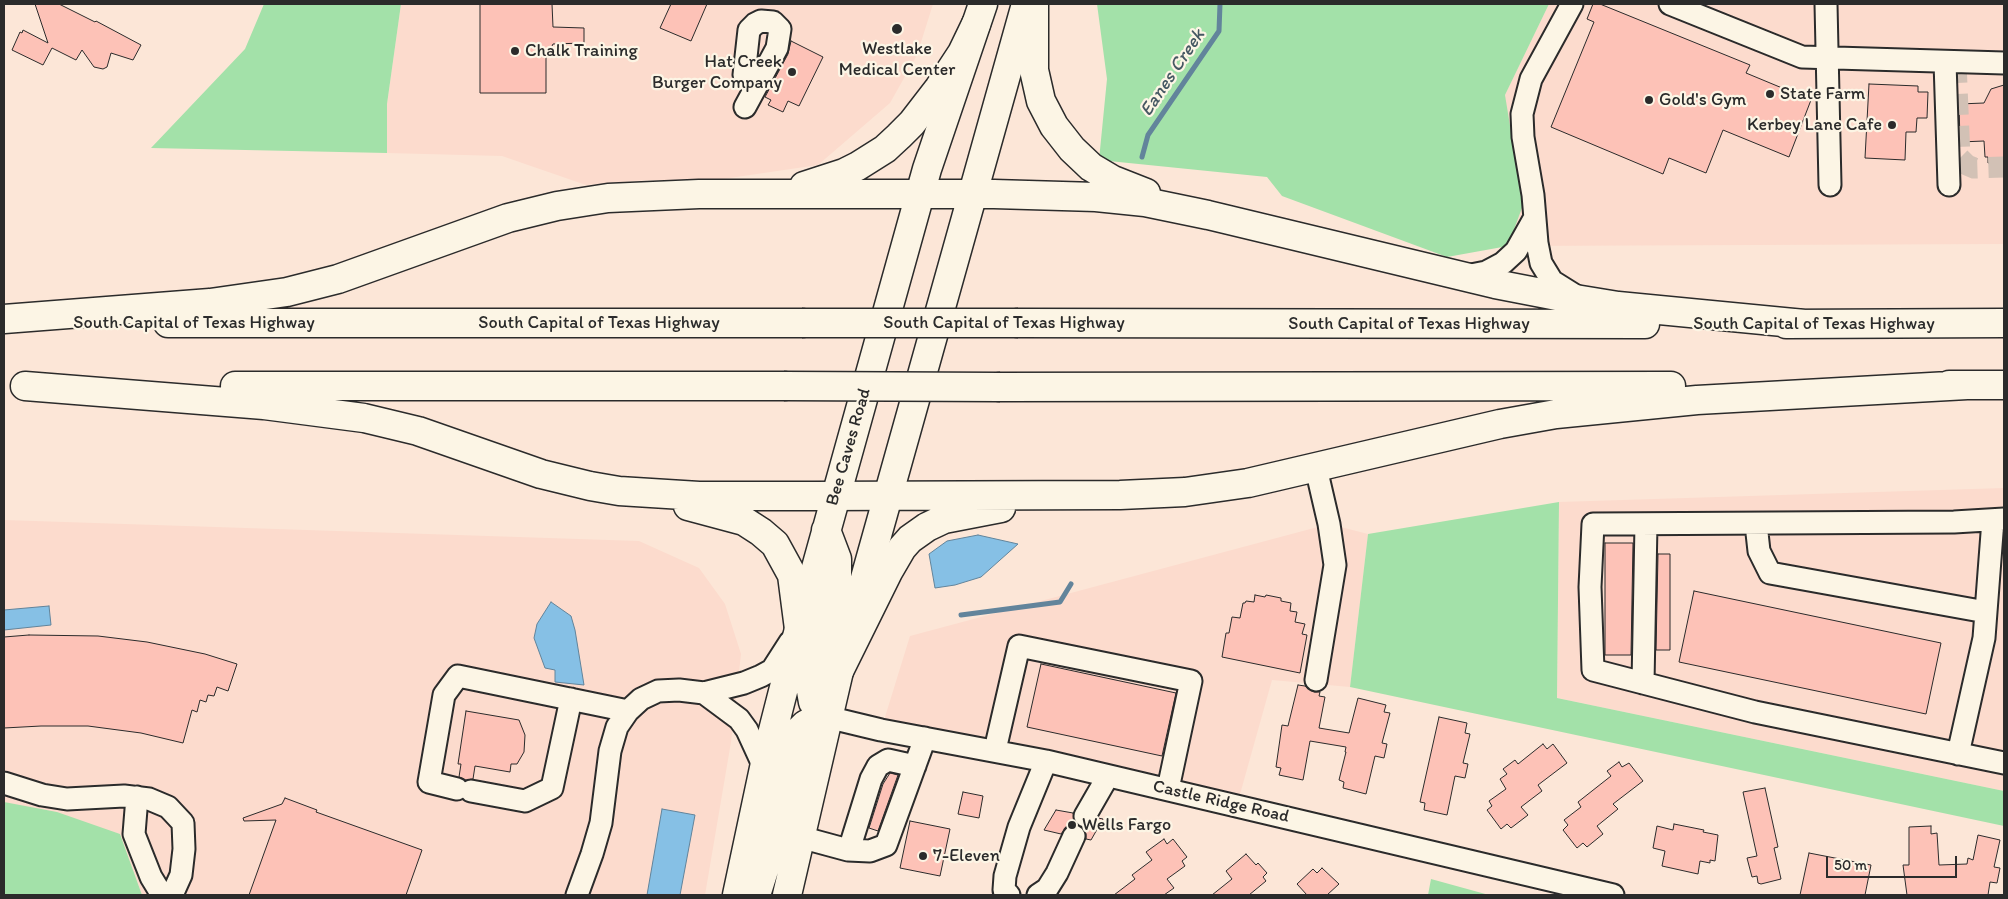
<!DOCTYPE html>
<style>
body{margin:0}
#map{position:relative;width:2008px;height:899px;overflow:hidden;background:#fce6d7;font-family:Itim,sans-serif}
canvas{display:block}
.frame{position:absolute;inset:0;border:5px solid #2b2b2b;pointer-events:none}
.scale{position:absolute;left:1826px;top:856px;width:131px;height:22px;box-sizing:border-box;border:2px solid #2b2b2b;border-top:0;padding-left:6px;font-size:15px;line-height:18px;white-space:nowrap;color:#2b2b2b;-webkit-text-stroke:4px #fcf5e5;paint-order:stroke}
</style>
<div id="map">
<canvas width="2008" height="899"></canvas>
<div class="frame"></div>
<div class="scale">50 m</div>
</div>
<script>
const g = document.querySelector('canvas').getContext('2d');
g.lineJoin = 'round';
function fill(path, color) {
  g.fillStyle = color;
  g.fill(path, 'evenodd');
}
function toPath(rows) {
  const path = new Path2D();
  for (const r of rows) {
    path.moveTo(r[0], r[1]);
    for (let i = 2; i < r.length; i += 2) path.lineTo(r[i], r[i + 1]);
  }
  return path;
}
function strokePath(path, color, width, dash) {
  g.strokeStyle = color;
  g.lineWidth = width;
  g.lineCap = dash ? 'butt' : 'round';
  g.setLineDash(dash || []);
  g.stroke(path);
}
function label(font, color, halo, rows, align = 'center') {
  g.font = font + ' Itim,sans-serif';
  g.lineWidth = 4.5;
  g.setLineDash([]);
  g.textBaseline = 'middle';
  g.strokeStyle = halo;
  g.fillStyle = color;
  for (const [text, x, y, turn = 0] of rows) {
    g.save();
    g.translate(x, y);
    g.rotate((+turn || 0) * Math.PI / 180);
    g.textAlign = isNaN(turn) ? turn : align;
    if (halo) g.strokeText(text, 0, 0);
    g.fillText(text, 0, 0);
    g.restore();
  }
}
fill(toPath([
 [401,4,933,4,917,55,890,103,818,165,716,180,645,180,586,185,502,156,387,153,387,104],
 [1549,4,2004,4,2004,244,1508,246,1505,95],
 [2004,488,2004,791,1557,698,1559,502],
 [4,520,639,541,699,568,725,604,741,654,731,742,705,895,142,895,120,834,4,802],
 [1329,524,1368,534,1350,687,1272,680,1237,805,881,730,910,636]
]), '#fcdbcd');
fill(toPath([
 [264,4,401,4,387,104,387,153,151,148,245,49],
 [1097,4,1549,4,1505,95,1523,205,1508,246,1447,257,1282,196,1267,177,1099,160,1107,79],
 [1559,502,1557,698,2004,791,2004,826,1350,687,1368,534],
 [4,802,57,812,120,834,142,895,4,895],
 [1431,879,1489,895,1428,895]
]), '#a3e1a9');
const water = toPath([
 [978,535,1018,544,981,577,955,585,935,588,929,554,947,541,978,535],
 [551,602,571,616,575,630,584,685,555,682,555,670,545,668,534,638,537,624,551,602],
 [49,606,51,625,4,630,4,610,49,606],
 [662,809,695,815,680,895,647,895,662,809]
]);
fill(water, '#86c0e5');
strokePath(water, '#62849b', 1);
strokePath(toPath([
 [1142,157,1148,135,1219,31,1220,4],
 [961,615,1060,602,1071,584]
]), '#62849b', 5);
const building = toPath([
 [35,4,59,4,95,22,96,21,141,45,133,60,111,53,107,67,103,69,94,67,82,50,76,60,52,48,43,65,12,50,20,32,22,33,23,30,48,43,35,4],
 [480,4,552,4,553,27,584,28,584,43,553,44,546,58,546,93,480,93,480,4],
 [671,4,707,4,691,41,660,28,671,4],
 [1593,4,1600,4,1750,65,1746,73,1811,100,1789,157,1723,130,1706,173,1669,158,1663,174,1551,127,1594,22,1587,19,1593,4],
 [791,41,823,57,799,106,788,101,783,112,768,105,771,100,765,97,788,54,791,41],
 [1869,84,1918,86,1918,92,1928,92,1927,118,1917,118,1916,132,1906,132,1905,160,1865,158,1869,84],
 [2004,85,2004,162,1988,163,1988,157,1985,157,1984,141,1960,142,1959,104,1984,103,1991,89,2004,85],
 [1605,543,1633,543,1631,655,1605,655,1605,543],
 [1658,554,1670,554,1670,650,1656,650,1658,554],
 [1694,591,1941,643,1926,714,1679,662,1694,591],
 [1255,595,1265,597,1266,595,1281,598,1281,601,1291,603,1290,611,1297,612,1295,622,1305,624,1302,634,1307,635,1300,673,1222,657,1226,633,1229,633,1232,617,1240,618,1243,603,1245,603,1246,601,1254,602,1255,595],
 [29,635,98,636,147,642,205,654,237,664,228,691,217,687,214,696,208,695,206,702,200,700,197,712,192,710,183,743,141,733,88,726,41,726,4,728,4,637,29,635],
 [1041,664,1176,693,1162,756,1027,727,1041,664],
 [1298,685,1305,686,1314,692,1320,692,1319,696,1325,697,1319,728,1349,733,1358,698,1386,705,1384,712,1390,713,1382,743,1387,744,1384,758,1375,756,1366,794,1343,788,1344,782,1339,780,1346,752,1345,752,1346,747,1310,741,1303,780,1279,775,1281,768,1276,767,1282,725,1288,726,1298,685],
 [466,711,519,720,525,735,524,752,517,764,511,764,510,772,475,766,473,779,466,780,459,777,461,764,458,764,466,711],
 [1439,717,1467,723,1465,733,1470,734,1463,763,1468,764,1465,778,1455,776,1447,815,1424,810,1425,803,1420,802,1439,717],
 [1543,744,1547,749,1553,744,1567,763,1538,785,1542,791,1521,807,1528,815,1511,828,1507,824,1501,829,1487,810,1492,806,1489,801,1506,789,1500,779,1507,774,1503,769,1515,760,1518,764,1543,744],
 [1619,762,1622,767,1629,763,1643,781,1613,804,1618,809,1597,826,1603,834,1587,847,1583,843,1577,848,1563,830,1568,825,1564,820,1581,807,1578,802,1611,776,1607,771,1619,762],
 [890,773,898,775,878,831,869,828,883,784,890,773],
 [1765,788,1778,847,1774,848,1781,879,1761,884,1758,883,1757,876,1752,877,1747,858,1757,856,1743,792,1765,788],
 [963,792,983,796,979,818,958,814,963,792],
 [285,798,317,810,316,812,422,850,406,895,249,895,276,820,244,821,243,818,282,804,285,798],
 [1056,810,1073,813,1076,824,1067,826,1061,834,1044,830,1056,810],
 [1098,818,1103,819,1091,840,1086,839,1086,834,1084,828,1092,827,1098,818],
 [910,821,950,829,940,876,900,868,910,821],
 [1674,824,1704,830,1703,832,1718,835,1715,861,1710,860,1710,863,1700,861,1698,874,1662,866,1665,851,1653,848,1657,826,1673,830,1674,824],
 [1931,826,1931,834,1937,833,1939,865,1967,864,1968,858,1973,860,1978,835,2000,840,1994,867,2000,868,1997,883,1990,882,1988,895,1907,895,1903,865,1909,865,1909,827,1931,826],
 [1164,839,1167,844,1173,839,1187,857,1182,861,1185,866,1167,879,1174,888,1164,895,1114,895,1135,879,1132,875,1152,860,1146,852,1164,839],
 [1809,853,1871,865,1865,895,1800,895,1809,853],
 [1246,854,1256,865,1258,863,1267,873,1263,877,1266,881,1249,895,1212,895,1232,879,1226,871,1246,854],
 [1322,868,1339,884,1327,895,1307,895,1297,884,1313,869,1317,873,1322,868]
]);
fill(building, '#fdc2b7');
strokePath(building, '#2b2b2b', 1);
strokePath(toPath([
 [1956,62,1960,158,1967,165,1974,168,2004,167]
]), '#d2c1b5', 21, [21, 11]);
const minor = toPath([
 [1572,4,1531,79,1522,114,1523,137,1533,195,1537,243,1541,263,1552,281,1576,296],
 [1670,4,1802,57,2004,63],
 [1826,4,1830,185],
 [1945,62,1949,185],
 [744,75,749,30,755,24,761,21,773,22,780,29,777,48,745,107],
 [1466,276,1486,272,1503,263,1516,251,1534,219],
 [1316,468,1329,524,1335,565,1316,680],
 [2004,519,1954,522,1593,524,1590,587,1593,670,1755,712,2004,763],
 [1756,524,1759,551,1770,573,1986,612],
 [1643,683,1646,524],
 [704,693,739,719,747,730,764,767],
 [827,717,881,730,1046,761,1613,895],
 [995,750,1019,646,1191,681,1168,789],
 [1958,754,1984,638,1993,520],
 [4,783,42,795,67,799,124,796,149,799,168,807,183,823,184,849,181,875,172,895],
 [457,789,429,782,444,695,458,676,628,711],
 [471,791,525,801,552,788,571,699],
 [137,797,134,834,151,877,162,895],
 [1085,816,1108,776],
 [800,837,848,850,870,851,886,845,925,738],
 [849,850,871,779,878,766,888,760,915,766],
 [577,895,592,854,601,823,610,751,617,727,628,711,641,699,658,691,679,690,704,693,744,683,761,676,772,670,790,642],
 [1009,895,1004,890,1005,876,1019,827,1046,761],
 [1038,895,1047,889,1057,873,1074,836]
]);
const major = toPath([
 [826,530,837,559,837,583,810,685,813,702,822,713,827,717],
 [737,895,767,754,799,629,927,169,983,4],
 [756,895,772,845,795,739,799,731,805,725,812,721,827,717],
 [787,895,839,671,1026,4]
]);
const highway = toPath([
 [1034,4,1034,70,1041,101,1054,126,1072,149,1091,167,1113,180,1146,193],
 [804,186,844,173,858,166,885,149,899,136,912,123,939,88,962,53,976,24],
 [4,319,210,303,287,292,338,279,508,218,557,206,608,198,699,194,994,194,1096,197,1145,202,1208,215,1495,284,1557,296,1618,306,1804,324],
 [168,323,802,323],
 [1018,323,1645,324],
 [1786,324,2004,323],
 [1949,385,2004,385],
 [25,386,264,405,364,418,418,431,541,474,590,486,619,491,699,496,813,496,1120,495,1185,492,1248,483,1500,424,1556,414,1697,400,1967,385],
 [235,386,784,386],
 [1000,387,1671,386],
 [688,506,744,521,761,532,775,544,792,575,799,629],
 [839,671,888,572,902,548,910,539,927,527,944,519,1001,508]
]);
strokePath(minor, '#2b2b2b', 25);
strokePath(major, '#2b2b2b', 31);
strokePath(highway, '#2b2b2b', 31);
strokePath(minor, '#fcf5e5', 21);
strokePath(major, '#fcf5e5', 28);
strokePath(highway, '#fcf5e5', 28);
const highwayBridge = toPath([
 [802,323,1018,323],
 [784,386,1000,387]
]);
strokePath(highwayBridge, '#2b2b2b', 31, []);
strokePath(highwayBridge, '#fcf5e5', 28);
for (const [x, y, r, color] of [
 [897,29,6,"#2b2b2b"],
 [515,51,5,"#2b2b2b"],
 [792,72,5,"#2b2b2b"],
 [1770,94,5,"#2b2b2b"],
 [1649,100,5,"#2b2b2b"],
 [1892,125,5,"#2b2b2b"],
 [1072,825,5,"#2b2b2b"],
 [923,856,5,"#2b2b2b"]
]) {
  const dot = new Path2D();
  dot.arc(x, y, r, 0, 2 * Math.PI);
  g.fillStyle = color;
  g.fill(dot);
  strokePath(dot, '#fcf5e5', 2);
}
label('18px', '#2b2b2b', '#fcf5e5', [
 ["Westlake",897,49,"center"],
 ["Medical Center",897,70,"center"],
 ["Chalk Training",525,51],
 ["Hat Creek",782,62,"right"],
 ["Burger Company",782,83,"right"],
 ["State Farm",1780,94],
 ["Gold's Gym",1659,100],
 ["Kerbey Lane Cafe",1882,125,"right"],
 ["Wells Fargo",1082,825],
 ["7-Eleven",933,856]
], 'left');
label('18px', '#2b2b2b', '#fcf5e5', [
 ["South Capital of Texas Highway",194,323],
 ["South Capital of Texas Highway",599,323],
 ["South Capital of Texas Highway",1004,323],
 ["South Capital of Texas Highway",1409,324],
 ["South Capital of Texas Highway",1814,324],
 ["Bee Caves Road",849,447,-74],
 ["Castle Ridge Road",1221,802,13]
]);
label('italic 19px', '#465863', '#fcf5e5', [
 ["Eanes Creek",1173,73,-56]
]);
</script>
